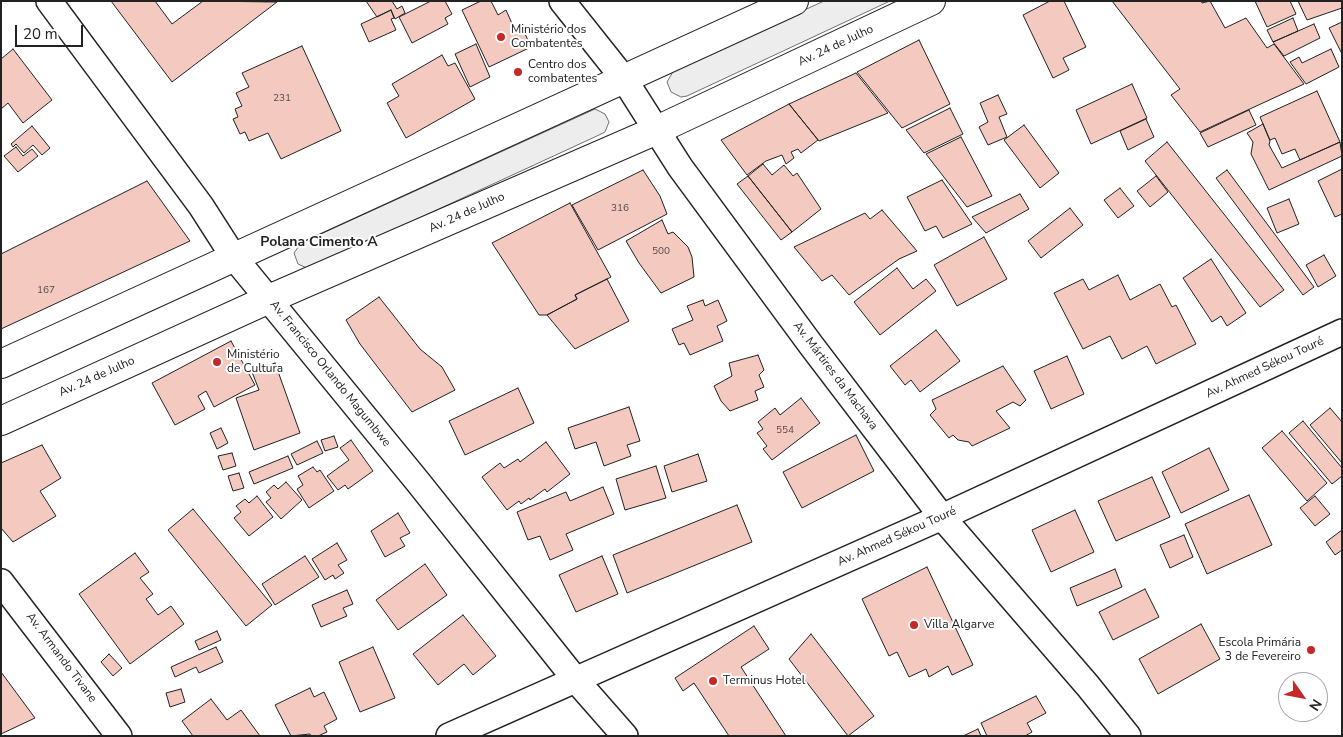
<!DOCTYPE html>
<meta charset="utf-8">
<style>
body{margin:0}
#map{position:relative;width:1343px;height:737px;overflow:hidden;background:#fff;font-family:"Nunito Sans",sans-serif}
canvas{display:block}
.frame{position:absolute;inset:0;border:2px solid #222;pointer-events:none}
.north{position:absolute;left:1278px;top:672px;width:50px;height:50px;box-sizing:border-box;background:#fff;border:1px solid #a7a7a7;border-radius:50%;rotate:123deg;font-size:14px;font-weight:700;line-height:20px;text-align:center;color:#222}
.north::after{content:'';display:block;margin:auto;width:18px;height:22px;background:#c62828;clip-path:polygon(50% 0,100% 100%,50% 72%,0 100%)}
.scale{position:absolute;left:15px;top:25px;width:68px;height:22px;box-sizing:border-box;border:2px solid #222;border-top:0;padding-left:6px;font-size:15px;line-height:18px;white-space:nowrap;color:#222;-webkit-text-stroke:4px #fff;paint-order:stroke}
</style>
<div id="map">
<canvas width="1343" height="737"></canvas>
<div class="frame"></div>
<div class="north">N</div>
<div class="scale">20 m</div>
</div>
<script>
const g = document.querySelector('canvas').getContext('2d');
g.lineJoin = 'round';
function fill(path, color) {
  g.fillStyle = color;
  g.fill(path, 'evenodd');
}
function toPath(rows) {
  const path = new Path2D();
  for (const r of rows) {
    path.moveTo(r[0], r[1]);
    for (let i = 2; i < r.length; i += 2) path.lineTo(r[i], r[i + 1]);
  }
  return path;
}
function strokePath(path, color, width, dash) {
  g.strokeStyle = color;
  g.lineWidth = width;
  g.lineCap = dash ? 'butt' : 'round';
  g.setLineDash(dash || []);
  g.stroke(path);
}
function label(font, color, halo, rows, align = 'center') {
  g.font = font + ' "Nunito Sans",sans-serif';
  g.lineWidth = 4;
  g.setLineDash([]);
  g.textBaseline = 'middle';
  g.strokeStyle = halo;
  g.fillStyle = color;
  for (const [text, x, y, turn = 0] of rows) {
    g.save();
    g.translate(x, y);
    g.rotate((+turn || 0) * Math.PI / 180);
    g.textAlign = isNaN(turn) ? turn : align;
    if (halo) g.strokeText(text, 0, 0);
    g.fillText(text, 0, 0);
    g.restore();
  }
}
const parking = toPath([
 [824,1,890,1,687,96,681,97,671,92,667,82,674,70,824,1],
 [595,109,605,114,609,122,605,132,599,135,309,269,298,264,294,253,301,243,595,109]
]);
fill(parking, '#ededed');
strokePath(parking, '#6f6f6f', 1);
const building = toPath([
 [111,1,155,1,172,24,203,1,277,2,172,82,111,1],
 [366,1,392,1,397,9,402,6,405,13,395,19,391,10,377,17,366,1],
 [431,1,445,1,452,14,445,18,448,24,412,43,399,17,431,1],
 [481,1,491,1,498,15,506,10,514,28,521,25,531,47,489,67,462,10,481,1],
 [1050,1,1064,1,1086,47,1063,58,1069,70,1053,78,1023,15,1050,1],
 [1112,1,1201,1,1202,3,1210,1,1225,28,1246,18,1267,48,1274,44,1304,84,1200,132,1171,95,1180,89,1112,1],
 [1255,1,1290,1,1296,14,1267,27,1255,1],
 [1298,1,1342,1,1342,8,1307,20,1298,1],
 [391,10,394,18,391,19,396,30,369,42,361,24,391,10],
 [1293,18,1298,31,1273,42,1267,30,1293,18],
 [1342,22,1342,54,1329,28,1342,22],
 [1314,24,1320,38,1284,56,1273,42,1314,24],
 [919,40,950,104,902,128,857,72,919,40],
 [476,44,490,77,470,87,455,54,476,44],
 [302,46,341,131,281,159,268,133,249,141,245,132,240,134,233,119,238,117,235,109,242,106,236,93,249,87,242,73,302,46],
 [13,49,52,100,23,123,8,103,1,109,1,59,13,49],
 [1331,49,1339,67,1306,84,1290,62,1299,57,1302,63,1331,49],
 [442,55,448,66,455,63,475,99,406,138,387,103,399,96,392,84,442,55],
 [856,73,888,113,819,141,789,104,856,73],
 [1132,84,1147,118,1091,144,1076,110,1132,84],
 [1317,91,1340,142,1300,160,1295,149,1282,154,1275,138,1270,140,1260,117,1317,91],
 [998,95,1007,114,999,117,1007,137,988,145,979,127,988,122,980,103,998,95],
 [789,104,818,140,801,153,798,149,791,152,794,158,786,164,782,155,766,161,747,175,721,140,789,104],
 [950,108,963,134,924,153,906,130,950,108],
 [1249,110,1256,125,1208,147,1200,133,1249,110],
 [1146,119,1154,137,1128,150,1120,131,1146,119],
 [1263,124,1270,141,1269,145,1282,168,1340,142,1342,156,1269,190,1251,154,1253,142,1247,133,1263,124],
 [1024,125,1059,173,1040,188,1004,140,1024,125],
 [32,126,50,148,42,155,33,145,24,153,16,144,13,147,11,144,32,126],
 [961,137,992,196,967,207,926,154,961,137],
 [1167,142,1284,290,1260,307,1145,161,1167,142],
 [16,147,23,156,32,149,38,156,18,172,4,156,16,147],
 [763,164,772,175,784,165,793,176,797,173,821,209,792,232,748,176,763,164],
 [1342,169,1342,214,1335,217,1318,181,1342,169],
 [643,170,660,196,667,214,598,250,572,205,643,170],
 [1227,170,1314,287,1303,295,1216,178,1227,170],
 [748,176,792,232,781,240,737,184,748,176],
 [1156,176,1168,192,1150,207,1137,191,1156,176],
 [942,180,972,224,943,238,936,226,925,231,907,197,942,180],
 [147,181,190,241,1,329,1,254,147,181],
 [1120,188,1134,206,1118,218,1104,200,1120,188],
 [1020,194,1029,209,986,233,972,217,1020,194],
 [1289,199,1299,224,1277,233,1267,208,1289,199],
 [570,203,611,277,575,295,577,299,547,315,539,315,492,243,570,203],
 [1070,208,1083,225,1041,258,1028,241,1070,208],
 [882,210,917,251,899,259,849,295,832,275,822,281,794,247,865,213,870,219,882,210],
 [662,220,668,234,673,232,688,247,692,257,694,277,661,293,639,263,626,241,662,220],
 [984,237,1007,279,957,306,934,265,984,237],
 [1324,255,1336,276,1318,287,1306,265,1324,255],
 [1211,259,1246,313,1227,326,1221,316,1212,322,1183,278,1211,259],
 [897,268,913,289,926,279,936,291,880,335,854,302,897,268],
 [1118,275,1130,300,1160,284,1172,307,1176,305,1196,344,1156,364,1147,346,1122,359,1110,336,1083,349,1054,293,1083,279,1089,290,1118,275],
 [607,279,629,321,575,349,547,315,577,299,575,295,607,279],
 [379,297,420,349,442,367,455,390,412,412,360,344,346,320,379,297],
 [703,300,705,306,718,300,727,321,717,326,723,341,690,355,684,343,679,345,672,329,693,320,687,306,703,300],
 [936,330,960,361,920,392,911,380,905,385,890,366,936,330],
 [231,341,255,385,214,407,206,391,198,396,205,409,175,425,152,383,231,341],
 [758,355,764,370,759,375,764,387,755,391,758,400,730,411,721,401,714,386,732,376,729,363,758,355],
 [1067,356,1084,394,1051,409,1034,371,1067,356],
 [275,363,300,433,254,450,236,398,259,390,252,372,275,363],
 [1003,366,1026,400,1020,406,1013,402,996,411,1010,428,972,446,969,442,958,440,953,435,949,438,930,415,936,409,932,400,1003,366],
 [518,388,534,423,465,455,449,421,518,388],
 [801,398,820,423,772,460,763,449,767,446,757,433,763,429,758,422,775,408,780,415,801,398],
 [629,407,640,441,627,445,631,456,604,466,596,442,575,449,568,428,629,407],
 [1330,408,1342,422,1342,463,1310,425,1330,408],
 [1303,421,1342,468,1342,476,1332,484,1289,433,1303,421],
 [221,428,228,443,217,449,210,433,221,428],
 [1282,431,1327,483,1307,501,1262,448,1282,431],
 [856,435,874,471,802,508,783,472,856,435],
 [334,436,338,447,325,451,321,440,334,436],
 [351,440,373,471,348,489,345,485,338,490,327,476,349,460,340,448,351,440],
 [317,441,323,453,297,465,291,454,317,441],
 [546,442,570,474,547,492,545,489,530,500,529,498,521,504,519,501,507,510,482,477,500,463,504,468,518,459,520,462,546,442],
 [42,445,61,478,40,491,56,516,13,542,1,528,1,463,42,445],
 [1209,448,1229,490,1181,513,1162,472,1209,448],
 [232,453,236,466,223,470,218,456,232,453],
 [698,454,707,481,672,492,664,466,698,454],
 [288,456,293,468,254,484,249,472,288,456],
 [656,466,666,498,625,510,616,479,656,466],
 [313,467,317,472,320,470,334,491,309,508,297,489,303,485,298,476,313,467],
 [239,473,244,488,233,491,228,476,239,473],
 [1152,477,1170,517,1116,541,1098,501,1152,477],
 [286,482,302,500,281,519,266,502,271,498,266,492,274,485,278,489,286,482],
 [603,487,614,514,566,534,573,550,550,560,540,536,528,540,517,512,566,492,570,501,603,487],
 [1249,495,1272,545,1207,574,1185,524,1249,495],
 [257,496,273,517,249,536,234,518,241,512,236,506,245,499,249,503,257,496],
 [1315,496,1330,514,1315,526,1300,508,1315,496],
 [737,505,752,542,627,593,613,555,737,505],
 [193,509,272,605,246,626,168,530,193,509],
 [1075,510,1094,552,1051,572,1032,530,1075,510],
 [398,513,410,533,400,538,405,546,385,557,371,531,398,513],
 [1342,530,1342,550,1335,555,1326,542,1342,530],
 [1184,535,1193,557,1170,568,1160,545,1184,535],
 [337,543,347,560,338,565,344,573,335,579,333,575,325,580,312,559,337,543],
 [135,553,149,572,140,578,153,594,146,599,158,615,171,606,184,624,130,664,79,594,135,553],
 [305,556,319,577,275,605,262,584,305,556],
 [602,556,618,594,576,612,559,575,602,556],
 [425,564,447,595,398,630,376,600,425,564],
 [927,567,973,665,952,675,948,666,929,677,926,669,909,677,897,652,889,656,862,599,927,567],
 [1115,569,1122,587,1077,606,1070,588,1115,569],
 [1145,589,1159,617,1113,640,1099,612,1145,589],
 [347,590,353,604,343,608,347,616,321,627,312,605,347,590],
 [463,615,496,656,473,675,464,664,438,685,413,654,463,615],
 [1201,624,1220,659,1158,694,1139,659,1201,624],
 [754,626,769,649,741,667,786,736,729,736,694,683,683,691,675,678,754,626],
 [217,631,221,640,199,650,195,641,217,631],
 [811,634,874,716,848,736,789,659,811,634],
 [216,647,223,662,199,673,196,667,175,677,171,667,216,647],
 [373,647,395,698,360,712,339,662,373,647],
 [109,654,122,668,113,676,101,662,109,654],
 [1,672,35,718,1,734,1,672],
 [310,688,314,697,324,692,337,719,324,726,327,732,318,736,311,736,310,734,291,736,275,705,310,688],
 [181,689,185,702,170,707,166,693,181,689],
 [1036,696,1046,713,1027,723,1032,732,1025,736,987,736,981,723,1036,696],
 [211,699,227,720,241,710,260,736,193,736,182,721,211,699],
 [978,729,981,736,963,736,978,729]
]);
fill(building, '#f3c9c0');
strokePath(building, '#222', 1);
const minor = toPath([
 [49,1,201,206,233,256,418,482,575,679,625,736],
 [562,1,624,79,680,167,811,345,942,517,1088,686,1128,736],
 [1,582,119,736],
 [449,736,942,517,1342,332]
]);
const major = toPath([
 [1,364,794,1],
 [1,421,269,299,657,130,931,1]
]);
strokePath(minor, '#222', 28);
strokePath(major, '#222', 30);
strokePath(minor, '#fff', 25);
strokePath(major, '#fff', 28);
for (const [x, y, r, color] of [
 [501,37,5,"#c62828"],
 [518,72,5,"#c62828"],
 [217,362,5,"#c62828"],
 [914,625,5,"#c62828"],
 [1311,650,5,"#c62828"],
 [713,681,5,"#c62828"]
]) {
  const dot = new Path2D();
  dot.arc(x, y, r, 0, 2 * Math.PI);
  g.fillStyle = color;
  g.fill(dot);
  strokePath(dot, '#fff', 2);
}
label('10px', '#564c4a', null, [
 ["231",282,99],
 ["316",620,209],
 ["500",661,252],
 ["167",46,291],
 ["554",785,431]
]);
label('12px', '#222', '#fff', [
 ["Ministério dos",511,30],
 ["Combatentes",511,44],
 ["Centro dos",528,65],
 ["combatentes",528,79],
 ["Ministério",227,355],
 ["de Cultura",227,369],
 ["Villa Algarve",924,625],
 ["Escola Primária",1301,643,"right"],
 ["3 de Fevereiro",1301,657,"right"],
 ["Terminus Hotel",723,681]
], 'left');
label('12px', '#222', '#fff', [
 ["Av. 24 de Julho",836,46,-25],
 ["Av. 24 de Julho",467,213,-24],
 ["Av. Ahmed Sékou Touré",1265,368,-25],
 ["Av. Francisco Orlando Magumbwe",330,374,51],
 ["Av. Mártires da Machava",835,376,53],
 ["Av. 24 de Julho",97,377,-24],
 ["Av. Ahmed Sékou Touré",897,537,-24],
 ["Av. Armando Tivane",61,658,53]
]);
label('bold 14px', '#222', '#fff', [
 ["Polana Cimento A",319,243]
]);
</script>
